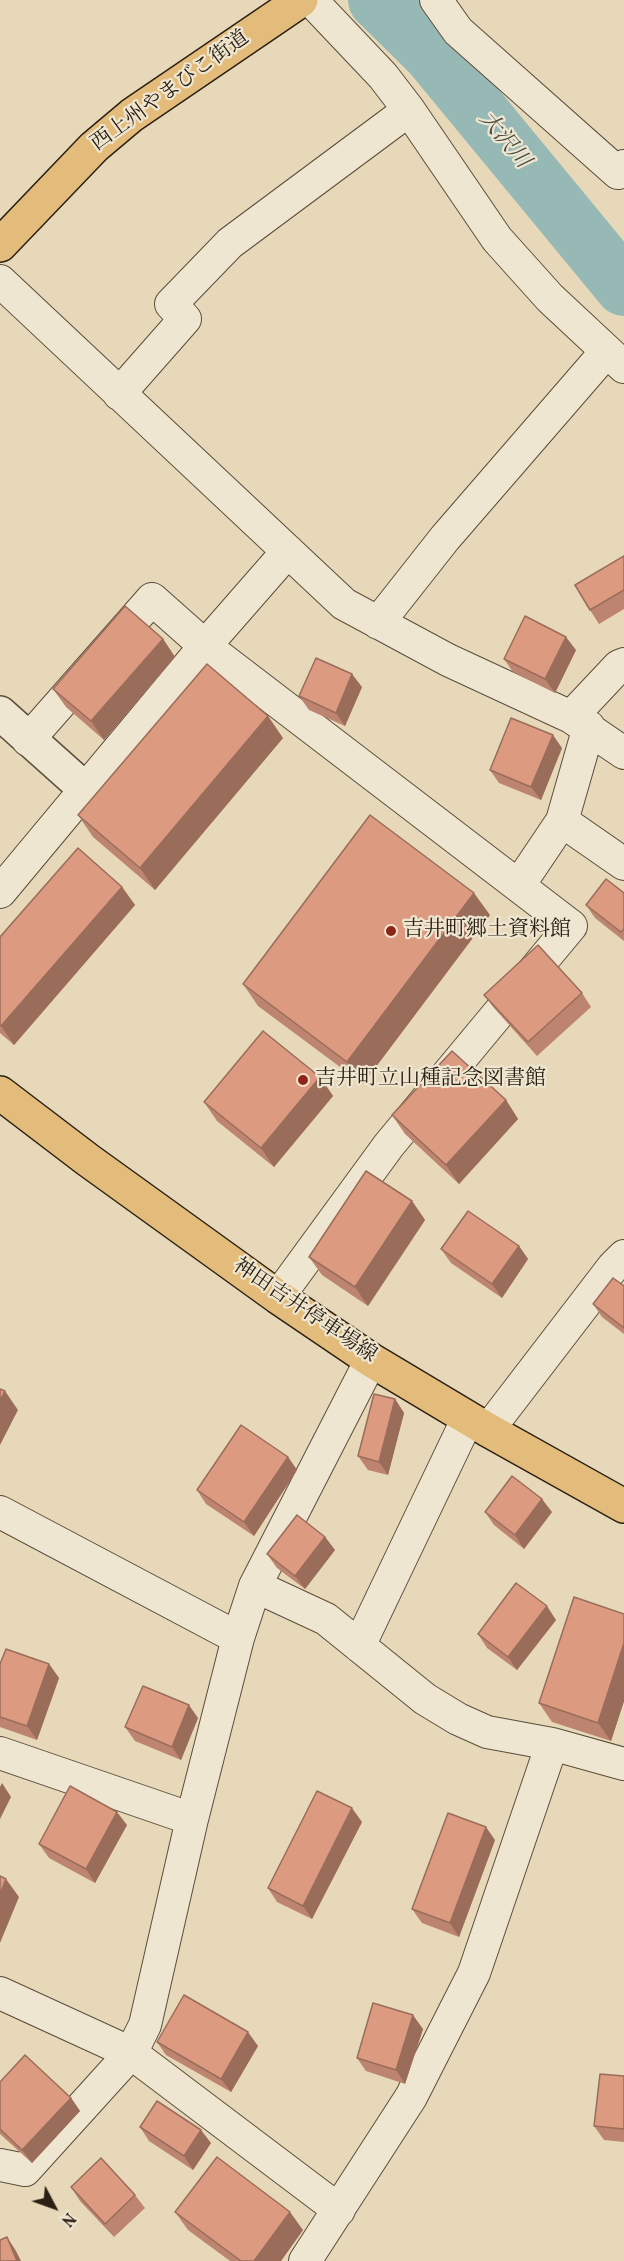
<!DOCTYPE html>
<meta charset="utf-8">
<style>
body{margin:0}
#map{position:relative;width:624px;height:2261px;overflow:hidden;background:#e6d8b8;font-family:Vollkorn,serif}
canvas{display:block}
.north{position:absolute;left:24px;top:2177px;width:60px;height:60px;-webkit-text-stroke:4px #efe6d1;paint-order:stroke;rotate:131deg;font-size:16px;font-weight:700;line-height:24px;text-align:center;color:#2b2013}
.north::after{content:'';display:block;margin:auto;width:21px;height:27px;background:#2b2013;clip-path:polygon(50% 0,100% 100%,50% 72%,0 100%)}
</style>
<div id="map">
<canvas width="624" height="2261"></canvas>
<div class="north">N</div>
</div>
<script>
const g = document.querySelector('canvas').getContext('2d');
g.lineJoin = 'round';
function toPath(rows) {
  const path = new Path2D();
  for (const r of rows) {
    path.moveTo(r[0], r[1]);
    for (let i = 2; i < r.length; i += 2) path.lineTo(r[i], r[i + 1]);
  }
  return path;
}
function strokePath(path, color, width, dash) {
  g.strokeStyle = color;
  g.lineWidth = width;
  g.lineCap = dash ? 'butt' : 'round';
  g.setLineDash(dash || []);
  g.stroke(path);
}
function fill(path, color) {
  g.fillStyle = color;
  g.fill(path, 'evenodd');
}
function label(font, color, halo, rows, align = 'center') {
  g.font = font + ' Vollkorn,"Noto Serif JP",serif';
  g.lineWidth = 4.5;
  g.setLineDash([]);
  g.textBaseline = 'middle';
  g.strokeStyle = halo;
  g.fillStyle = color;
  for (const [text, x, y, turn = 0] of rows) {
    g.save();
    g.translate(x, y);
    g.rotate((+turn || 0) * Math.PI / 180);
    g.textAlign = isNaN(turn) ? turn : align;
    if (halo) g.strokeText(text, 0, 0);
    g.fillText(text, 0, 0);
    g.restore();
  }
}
strokePath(toPath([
 [377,0,431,53,624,287]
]), '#97b9b5', 58);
const minor = toPath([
 [436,0,458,31,618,173,624,166],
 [409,110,497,239,550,298,624,367],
 [0,281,344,604,448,660,571,717,624,753],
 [119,394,185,319,171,304,230,243,409,110,383,76,311,0],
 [378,623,445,538,606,352],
 [571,717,619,666,624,664],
 [28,740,152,599,205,646,571,926,389,1145,278,1297],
 [562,821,624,864],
 [519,885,562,821,589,727],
 [0,892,205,646,288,551],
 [488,1430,613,1267,624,1256],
 [0,1512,238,1638],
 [255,1586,326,1619,425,1699,458,1719,487,1732,552,1744,624,1764],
 [359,1646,468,1418],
 [0,1753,192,1819],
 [0,1993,131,2053,339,2210],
 [0,2165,25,2170,131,2053,145,2025,192,1819,238,1638,255,1586,371,1360],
 [305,2261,411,2097,474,1973,552,1744]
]);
const tertiary = toPath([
 [0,713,85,789]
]);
const primary = toPath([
 [0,1093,88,1160,278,1297,371,1360,488,1430,624,1506]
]);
const trunk = toPath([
 [0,245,94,147,132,115,301,0]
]);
strokePath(minor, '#5a4e3c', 34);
strokePath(tertiary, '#5a4e3c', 36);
strokePath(primary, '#2b2013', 36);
strokePath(trunk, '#2b2013', 36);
strokePath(minor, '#efe6d1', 32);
strokePath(tertiary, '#efe6d1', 33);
strokePath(primary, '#e3bc7c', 33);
strokePath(trunk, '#e3bc7c', 33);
fill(toPath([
 [624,556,624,609,599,624,590,610],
 [163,639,175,657,104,740,66,707,53,689],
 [576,650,555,693,513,672,504,659],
 [362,687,345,726,309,710,299,696],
 [283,738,155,890,93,837,78,815],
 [562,748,541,800,499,783,490,770],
 [122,887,135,905,14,1045,0,1033,0,937],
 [624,893,624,941,595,918,586,905],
 [490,915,363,1084,258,1006,243,984],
 [582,993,591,1007,537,1056,494,1008,484,995],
 [320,1077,333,1096,274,1167,217,1121,204,1102],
 [506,1100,518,1119,459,1184,405,1134,392,1115],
 [412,1201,425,1220,368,1306,322,1275,309,1257],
 [519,1246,528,1259,502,1298,451,1263,441,1249],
 [624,1286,624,1334,602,1317,593,1304],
 [395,1399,404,1413,388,1475,368,1470,358,1456],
 [288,1457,297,1470,254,1536,206,1504,197,1490],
 [485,1512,552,1512,524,1549,494,1525],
 [325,1537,335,1550,305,1589,277,1568,267,1554],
 [624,1614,624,1701,611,1741,552,1722,539,1703],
 [556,1620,517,1670,487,1648,478,1634],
 [0,1664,49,1664,59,1678,37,1740,0,1727],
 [198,1718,181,1760,135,1741,125,1727],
 [362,1822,312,1919,277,1902,268,1888],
 [127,1825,95,1883,49,1858,39,1844],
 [495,1840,459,1937,422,1923,412,1909],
 [423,2029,405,2084,366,2071,357,2058],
 [157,2042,258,2046,231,2092,166,2055],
 [624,2076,624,2142,604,2140,594,2126],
 [0,2082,71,2098,80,2111,32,2163,0,2134],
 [140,2127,211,2143,193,2170,149,2141],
 [71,2187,135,2195,145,2208,114,2237,80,2201],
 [175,2212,303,2230,281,2261,230,2261,188,2230]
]), '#bd856f');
fill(toPath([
 [566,637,576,650,555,693,545,679],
 [163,639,175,657,104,740,91,721],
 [352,674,362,687,345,726,336,713],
 [268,716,283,738,155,890,140,868],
 [553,735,562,748,541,800,531,787],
 [122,887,135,905,14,1045,1,1026],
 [474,893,490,915,363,1084,347,1062],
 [320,1077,333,1096,274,1167,261,1148],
 [506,1100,518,1119,459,1184,446,1165],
 [412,1201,425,1220,368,1306,355,1287],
 [519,1246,528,1259,502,1298,492,1284],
 [5,1391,18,1410,0,1445,0,1401],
 [395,1399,404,1413,388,1475,379,1462],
 [288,1457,297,1470,254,1536,244,1522],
 [542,1499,552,1512,524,1549,515,1535],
 [325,1537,335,1550,305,1589,295,1576],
 [547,1606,556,1620,517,1670,508,1657],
 [624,1643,624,1701,611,1741,598,1723],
 [49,1664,59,1678,37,1740,27,1726],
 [189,1705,198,1718,181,1760,172,1747],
 [2,1783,11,1797,0,1819,0,1787],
 [352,1808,362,1822,312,1919,303,1906],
 [117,1812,127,1825,95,1883,86,1869],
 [486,1827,495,1840,459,1937,450,1923],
 [6,1879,19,1897,0,1943,0,1894],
 [413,2015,423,2029,405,2084,396,2070],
 [248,2032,258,2046,231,2092,221,2079],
 [71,2098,80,2111,32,2163,22,2150],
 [201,2130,211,2143,193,2170,184,2156],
 [290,2212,303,2230,281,2261,254,2261],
 [7,2237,16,2251,21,2261,17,2261]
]), '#9a6c5a');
const building = toPath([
 [624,556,624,590,590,610,575,585,624,556],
 [125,606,163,639,91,721,53,689,125,606],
 [525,616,566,637,545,679,504,659,525,616],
 [316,658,352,674,336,713,299,696,316,658],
 [207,664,268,716,140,868,78,815,207,664],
 [511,718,553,735,531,787,490,770,511,718],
 [370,815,474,893,347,1062,243,984,370,815],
 [78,848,122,887,1,1026,0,1025,0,937,78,848],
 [606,879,624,893,624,929,621,932,586,905,606,879],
 [538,945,582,993,528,1042,484,995,538,945],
 [263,1031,320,1077,261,1148,204,1102,263,1031],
 [452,1051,506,1100,446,1165,392,1115,452,1051],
 [366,1171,412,1201,355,1287,309,1257,366,1171],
 [468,1211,519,1246,492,1284,441,1249,468,1211],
 [613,1278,624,1286,624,1328,593,1304,613,1278],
 [0,1389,5,1391,0,1401,0,1389],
 [374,1394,395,1399,379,1462,358,1456,374,1394],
 [241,1425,288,1457,244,1522,197,1490,241,1425],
 [512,1476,542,1499,515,1535,485,1512,512,1476],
 [297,1515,325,1537,295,1576,267,1554,297,1515],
 [516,1583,547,1606,508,1657,478,1634,516,1583],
 [574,1597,624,1614,624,1643,598,1723,539,1703,574,1597],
 [6,1649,49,1664,27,1726,0,1717,0,1664,6,1649],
 [143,1686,189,1705,172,1747,125,1727,143,1686],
 [70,1786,117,1812,86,1869,39,1844,70,1786],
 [317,1791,352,1808,303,1906,268,1888,317,1791],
 [448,1813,486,1827,450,1923,412,1909,448,1813],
 [0,1876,6,1879,0,1894,0,1876],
 [184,1995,248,2032,221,2079,157,2042,184,1995],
 [373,2003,413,2015,396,2070,357,2058,373,2003],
 [25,2055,71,2098,22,2150,0,2129,0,2082,25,2055],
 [600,2074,624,2076,624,2129,594,2126,600,2074],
 [157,2101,201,2130,184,2156,140,2127,157,2101],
 [217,2157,290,2212,254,2261,241,2261,175,2212,217,2157],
 [101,2158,135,2195,105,2224,71,2187,101,2158],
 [7,2237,17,2261,0,2261,0,2240,7,2237]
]);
fill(building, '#dc9b81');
strokePath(building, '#9a6c5a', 1.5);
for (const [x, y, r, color] of [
 [391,931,6,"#8f2418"],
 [303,1080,6,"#8f2418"]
]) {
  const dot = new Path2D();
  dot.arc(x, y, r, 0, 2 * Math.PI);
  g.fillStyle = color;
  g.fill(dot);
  strokePath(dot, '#efe6d1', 2);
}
label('21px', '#2b2013', '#efe6d1', [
 ["西上州やまびこ街道",171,92,-36],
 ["神田吉井停車場線",304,1312,34]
]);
label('21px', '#2b2013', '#efe6d1', [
 ["吉井町郷土資料館",403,931],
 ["吉井町立山種記念図書館",315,1080]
], 'left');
label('italic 22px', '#4b4e44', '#efe6d1', [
 ["大沢川",503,141,50]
]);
</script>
